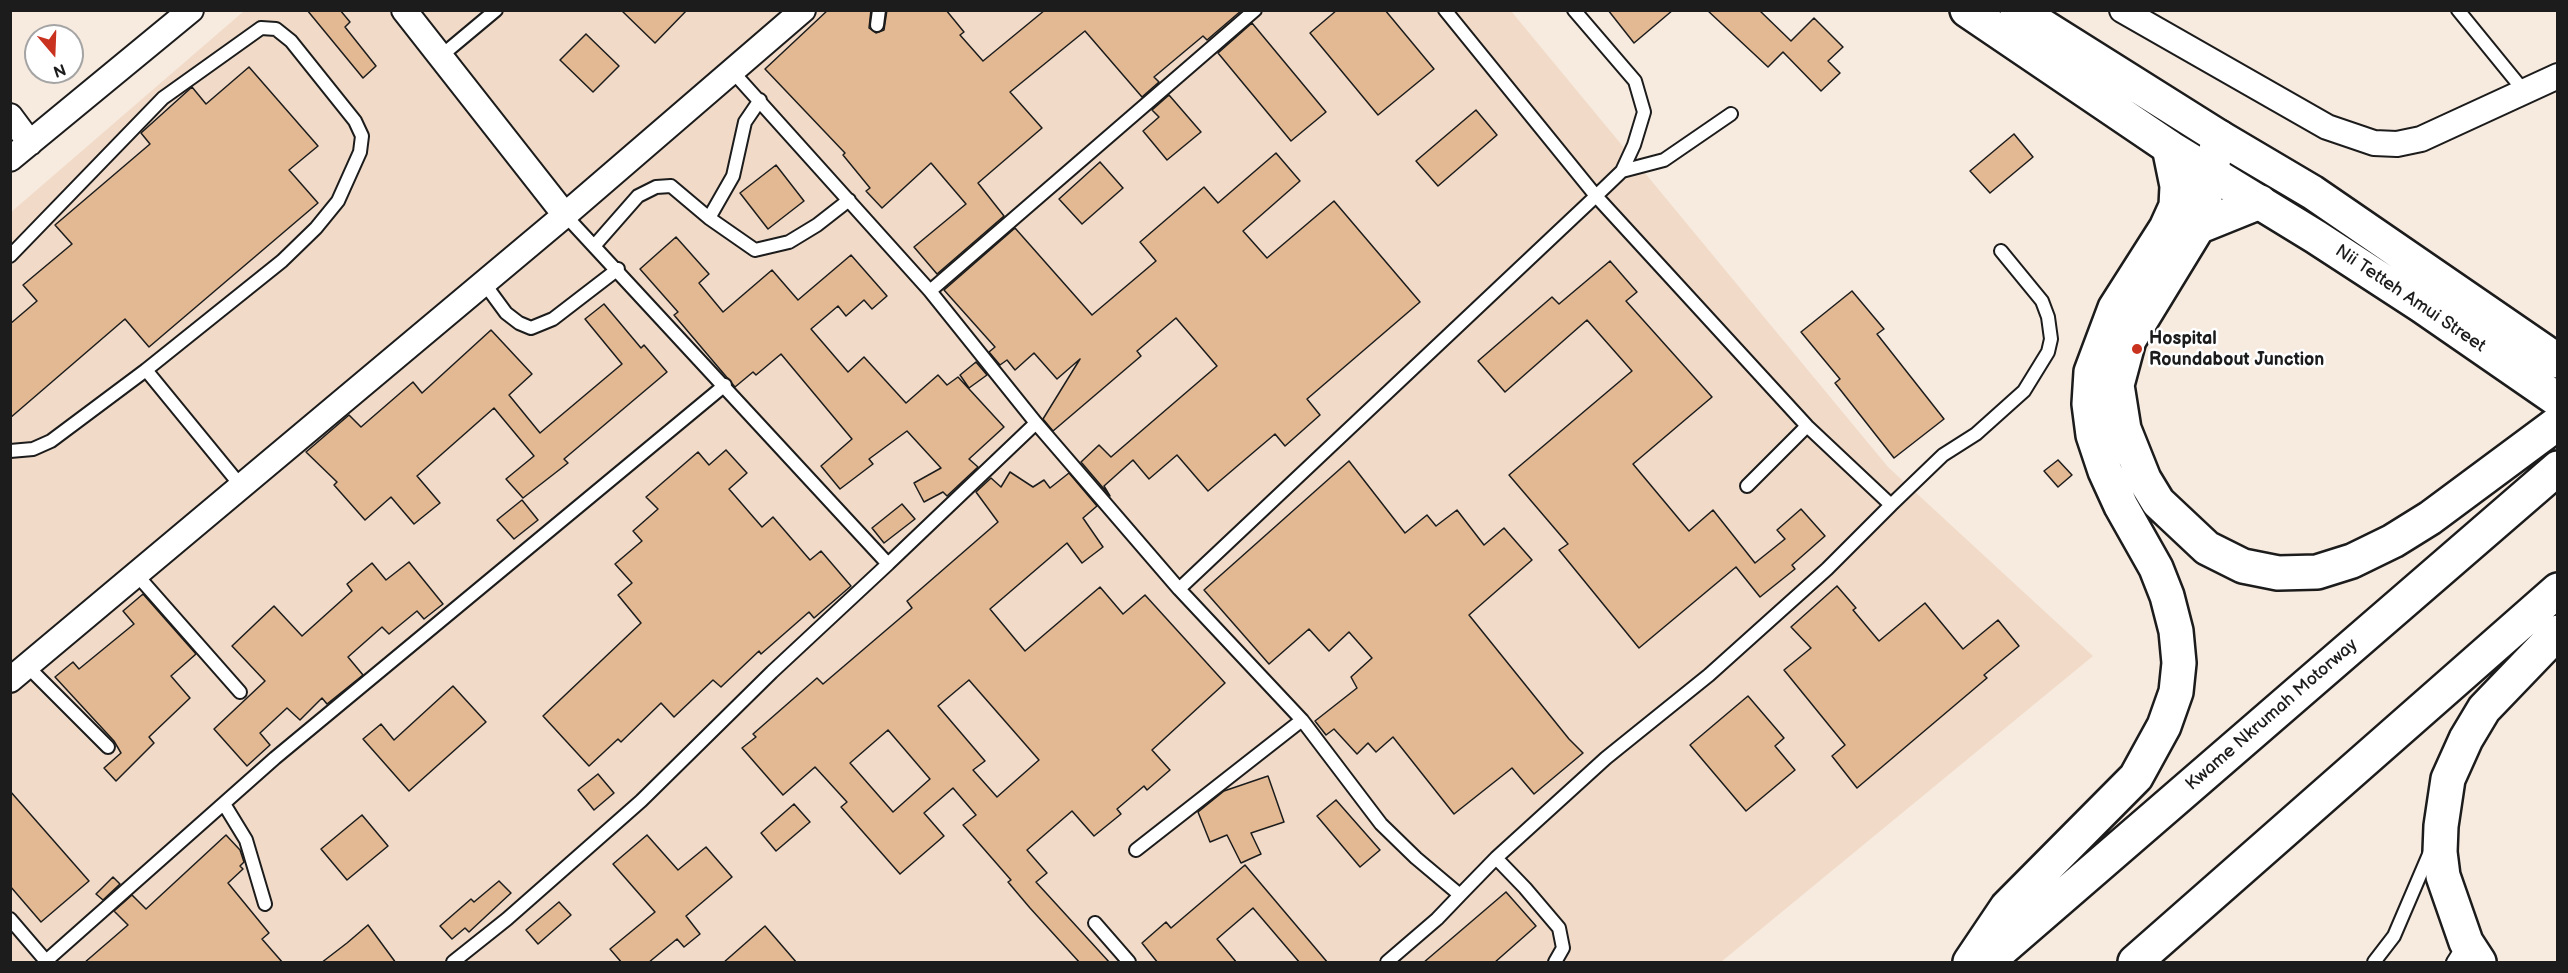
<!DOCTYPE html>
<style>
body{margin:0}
#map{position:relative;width:2568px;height:973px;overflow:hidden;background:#f7eadf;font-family:"Balsamiq Sans",sans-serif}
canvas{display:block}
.frame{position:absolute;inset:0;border:12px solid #1c1c1c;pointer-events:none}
.north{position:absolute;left:24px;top:24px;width:60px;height:60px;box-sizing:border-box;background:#fff;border:2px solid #a4a4a4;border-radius:50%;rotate:161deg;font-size:16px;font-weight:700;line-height:24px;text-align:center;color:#1c1c1c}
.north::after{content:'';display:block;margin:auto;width:21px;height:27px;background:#c8321e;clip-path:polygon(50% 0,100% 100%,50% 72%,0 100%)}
</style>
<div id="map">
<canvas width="2568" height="973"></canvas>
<div class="frame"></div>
<div class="north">N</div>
</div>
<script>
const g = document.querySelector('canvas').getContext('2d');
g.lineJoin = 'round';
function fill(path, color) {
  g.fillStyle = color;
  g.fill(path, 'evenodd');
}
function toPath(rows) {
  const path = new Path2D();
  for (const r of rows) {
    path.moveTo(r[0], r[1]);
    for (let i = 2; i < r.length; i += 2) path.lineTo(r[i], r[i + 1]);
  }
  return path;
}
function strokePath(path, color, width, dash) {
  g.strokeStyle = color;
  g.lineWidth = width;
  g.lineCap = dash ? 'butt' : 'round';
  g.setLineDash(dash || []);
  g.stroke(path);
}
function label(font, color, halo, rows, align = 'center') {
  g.font = font + ' "Balsamiq Sans",sans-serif';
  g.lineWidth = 5;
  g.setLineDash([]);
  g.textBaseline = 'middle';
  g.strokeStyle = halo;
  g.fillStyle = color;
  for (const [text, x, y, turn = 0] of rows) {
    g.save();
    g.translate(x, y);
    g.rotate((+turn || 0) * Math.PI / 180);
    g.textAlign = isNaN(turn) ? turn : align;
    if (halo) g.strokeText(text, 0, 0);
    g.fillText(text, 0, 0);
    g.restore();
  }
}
fill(toPath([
 [244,11,1511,11,1888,467,2093,656,1721,962,11,962,10,213]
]), '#f1dbc8');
const building = toPath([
 [307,10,340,10,350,22,345,27,376,66,363,78,307,10],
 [621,10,687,10,655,43,621,10],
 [828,10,871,10,869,28,876,33,884,30,887,10,946,10,964,32,960,35,983,61,1045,10,1242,10,1207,40,1203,36,1154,77,1159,82,1142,97,1085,31,1010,92,1042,128,978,183,1004,216,937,274,914,247,966,204,931,163,882,208,866,191,870,188,843,155,845,153,765,69,828,10],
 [1337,10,1385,10,1434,69,1378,115,1310,33,1337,10],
 [1608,10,1673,10,1634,43,1608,10],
 [1707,10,1759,10,1791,41,1814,18,1843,47,1828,61,1840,73,1821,91,1783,52,1768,67,1707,10],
 [1252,23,1326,112,1291,141,1218,53,1252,23],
 [586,34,619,66,593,92,560,60,586,34],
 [249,67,318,146,289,170,318,203,149,347,125,319,10,418,10,324,37,301,23,285,72,244,55,225,150,144,141,133,192,87,206,104,249,67],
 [1169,95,1201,132,1167,160,1143,131,1159,117,1152,110,1169,95],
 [1476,110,1497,135,1438,186,1416,161,1476,110],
 [2014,134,2033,157,1990,193,1970,171,2014,134],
 [1276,153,1300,181,1243,231,1267,258,1334,201,1420,302,1307,399,1320,415,1285,446,1275,434,1208,491,1177,455,1149,479,1133,460,1104,486,1110,496,1081,462,1099,445,1111,457,1217,366,1176,318,1137,351,1141,356,1053,431,1043,419,1080,359,1057,379,1034,353,1015,370,1007,360,1000,365,989,352,995,347,944,290,1015,228,1092,315,1156,261,1140,242,1204,187,1218,203,1276,153],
 [1100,162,1123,188,1082,224,1059,199,1100,162],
 [776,165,804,201,768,229,740,193,776,165],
 [676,237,709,274,699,283,723,312,772,270,798,300,851,255,887,296,872,309,864,300,846,316,838,306,811,329,848,372,864,357,906,403,938,375,947,385,958,377,1004,427,969,459,978,467,947,496,943,492,924,502,914,483,941,468,907,431,869,459,873,464,840,489,821,466,852,439,781,354,756,375,753,372,735,387,674,315,678,312,640,269,676,237],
 [1610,261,1637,292,1626,301,1712,397,1633,464,1689,531,1713,510,1755,563,1785,539,1777,530,1801,509,1825,536,1792,565,1795,569,1760,597,1736,567,1639,648,1559,550,1568,544,1509,475,1632,371,1587,320,1505,392,1478,361,1552,297,1559,304,1610,261],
 [1852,291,1884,329,1877,334,1944,419,1894,458,1835,383,1840,379,1801,332,1852,291],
 [604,304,641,348,644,345,667,372,564,459,568,463,523,498,506,479,534,456,494,408,417,476,440,503,414,524,391,497,365,520,334,485,337,482,306,452,349,415,361,427,413,382,422,393,491,330,532,374,509,395,540,433,622,364,585,319,604,304],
 [976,362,987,375,969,388,960,375,976,362],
 [726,450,747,473,729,489,762,527,773,517,810,560,821,551,851,586,814,618,809,612,761,654,759,651,721,687,713,680,674,717,661,703,621,742,618,739,589,766,543,716,641,623,618,595,632,583,615,564,642,541,633,531,658,509,646,497,698,452,709,465,726,450],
 [2058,460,2072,475,2058,487,2044,471,2058,460],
 [1349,461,1405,533,1427,515,1436,526,1457,510,1484,545,1504,528,1532,560,1469,615,1569,739,1583,753,1534,794,1512,768,1454,814,1393,737,1376,752,1368,743,1357,754,1334,729,1326,735,1315,721,1357,688,1351,677,1372,658,1349,632,1329,651,1309,629,1269,664,1204,590,1349,461],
 [1010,472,1033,487,1044,480,1050,488,1069,473,1097,506,1083,518,1103,547,1082,563,1067,543,990,609,1025,651,1100,587,1123,614,1145,595,1225,683,1152,750,1170,770,1147,790,1144,786,1117,809,1121,814,1094,836,1072,811,1027,850,1047,873,1036,882,1110,963,1080,963,1030,908,1008,882,1011,880,963,825,976,815,953,788,924,813,944,836,900,874,841,807,847,802,815,767,783,795,742,748,756,737,753,734,817,678,823,684,912,608,907,601,998,522,976,492,991,478,1001,487,1010,472],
 [969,680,1039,760,997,797,973,770,985,761,938,706,969,680],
 [888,730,930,779,893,812,850,763,888,730],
 [522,500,538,520,514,539,497,520,522,500],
 [902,504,915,519,884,543,872,528,902,504],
 [409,562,443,604,424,619,417,611,389,634,382,627,348,657,363,675,327,704,322,698,300,720,287,708,260,733,270,745,247,766,214,729,265,681,232,646,274,606,302,636,352,591,347,584,372,563,386,580,409,562],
 [1837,586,1856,608,1853,610,1879,641,1925,603,1963,649,1998,620,2019,646,1984,675,1987,678,1857,788,1832,756,1845,745,1784,670,1811,648,1791,627,1837,586],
 [143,594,196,654,171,676,190,698,149,737,154,743,116,781,104,768,121,753,114,741,55,677,73,662,79,669,134,624,123,611,143,594],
 [453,686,486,722,409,791,363,739,381,724,394,740,453,686],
 [1748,696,1784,738,1775,746,1795,770,1746,811,1690,745,1748,696],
 [598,774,614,793,594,810,578,790,598,774],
 [1268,776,1284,822,1251,833,1261,854,1241,863,1227,835,1210,842,1198,812,1224,791,1268,776],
 [10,791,89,881,41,922,10,886,10,791],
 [1336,800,1380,850,1360,867,1317,816,1336,800],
 [794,804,810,822,776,851,761,833,794,804],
 [362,815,388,846,347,880,321,849,362,815],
 [226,835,240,850,244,862,240,866,243,869,228,883,269,933,262,939,283,963,84,963,128,925,114,911,132,895,146,909,226,835],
 [647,835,678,870,706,847,732,877,686,916,700,934,684,947,677,939,648,963,622,963,610,949,655,912,613,864,647,835],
 [1245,865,1328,963,1300,963,1253,908,1217,939,1237,963,1158,963,1142,943,1166,922,1171,928,1245,865],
 [113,877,120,884,103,900,96,894,113,877],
 [499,881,511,893,469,932,465,928,452,939,440,926,471,899,474,902,499,881],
 [1506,892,1536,926,1494,963,1423,963,1506,892],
 [559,902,571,915,538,944,526,930,559,902],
 [368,925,396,963,321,963,347,943,368,925],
 [765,926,797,963,723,963,765,926]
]);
fill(building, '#e3b993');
strokePath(building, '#1c1c1c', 1.5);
const service = toPath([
 [1445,10,1596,196,1807,426,1891,505,1827,569,1709,675,1606,758,1496,858,1460,895,1416,858,1381,824,1302,720,1179,589,1596,196,1622,171,1634,145,1644,112,1635,81,1574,10],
 [2458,10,2524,91],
 [877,25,879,10],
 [441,56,496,10],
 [733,72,930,291,1036,423,1179,589],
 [1622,171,1664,160,1731,114],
 [565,215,888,564,1036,423],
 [709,218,733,176,745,122,760,100],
 [595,245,638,196,656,187,671,186,709,218,755,250,789,242,817,225,849,200],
 [10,256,163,98,261,28,276,29,291,41,355,121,362,136,360,152,338,201,316,228,282,261,146,370,51,441,33,449,10,451],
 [484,283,506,313,519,323,531,328,553,319,618,269],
 [930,291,1255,10],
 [146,370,241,486],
 [1747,486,1807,426],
 [1891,505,1943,455,1976,434,2024,391,2048,352,2051,339,2048,317,2042,301,2001,251],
 [136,574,240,692],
 [27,666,108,747],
 [224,804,246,840,265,904],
 [1136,850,1302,720],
 [1496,858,1525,888,1559,928,1563,948,1555,962],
 [10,919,46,961,275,758,725,385],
 [1095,923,1129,962],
 [453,962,507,919,641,801,772,672,888,564],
 [1387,962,1437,919,1460,895],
 [2374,962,2394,936,2430,852],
 [2453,962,2465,943]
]);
const minor = toPath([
 [404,10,565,215],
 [2122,10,2327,127,2374,143,2397,144,2421,139,2558,76],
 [10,116,30,143],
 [10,159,191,10],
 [10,680,565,215,803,10]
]);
const secondary = toPath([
 [1967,10,2169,147,2316,237,2422,306,2558,400],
 [2017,10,2219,137,2312,192,2558,361]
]);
const motorway = toPath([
 [2219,137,2198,227,2129,340,2117,385,2124,429,2144,479,2158,502,2207,548,2243,566,2278,573,2317,572,2352,561,2393,541,2430,518,2558,423],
 [2198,227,2260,202],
 [1970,962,2007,907,2136,777,2164,726,2176,692,2179,663,2176,631,2167,596,2156,568,2121,506,2105,471,2093,435,2089,404,2091,372,2115,308,2166,228,2176,206,2177,186,2169,147],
 [1987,962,2558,468],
 [2135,962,2558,590],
 [2479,962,2466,942,2443,876,2440,852,2441,826,2448,779,2466,739,2484,709,2558,632]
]);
strokePath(service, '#1c1c1c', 16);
strokePath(minor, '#1c1c1c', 28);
strokePath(secondary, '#1c1c1c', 38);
strokePath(motorway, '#1c1c1c', 38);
strokePath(service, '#fff', 12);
strokePath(minor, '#fff', 24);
strokePath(secondary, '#fff', 33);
strokePath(motorway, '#fff', 33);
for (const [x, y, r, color] of [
 [2137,349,6,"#c8321e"]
]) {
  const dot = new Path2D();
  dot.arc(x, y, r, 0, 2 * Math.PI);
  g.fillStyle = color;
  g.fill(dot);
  strokePath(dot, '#fff', 2);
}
label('18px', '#1c1c1c', '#fff', [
 ["Nii Tetteh Amui Street",2410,299,34],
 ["Kwame Nkrumah Motorway",2272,715,-41]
]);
label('bold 18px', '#1c1c1c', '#fff', [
 ["Hospital",2149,339],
 ["Roundabout Junction",2149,360]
], 'left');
</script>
